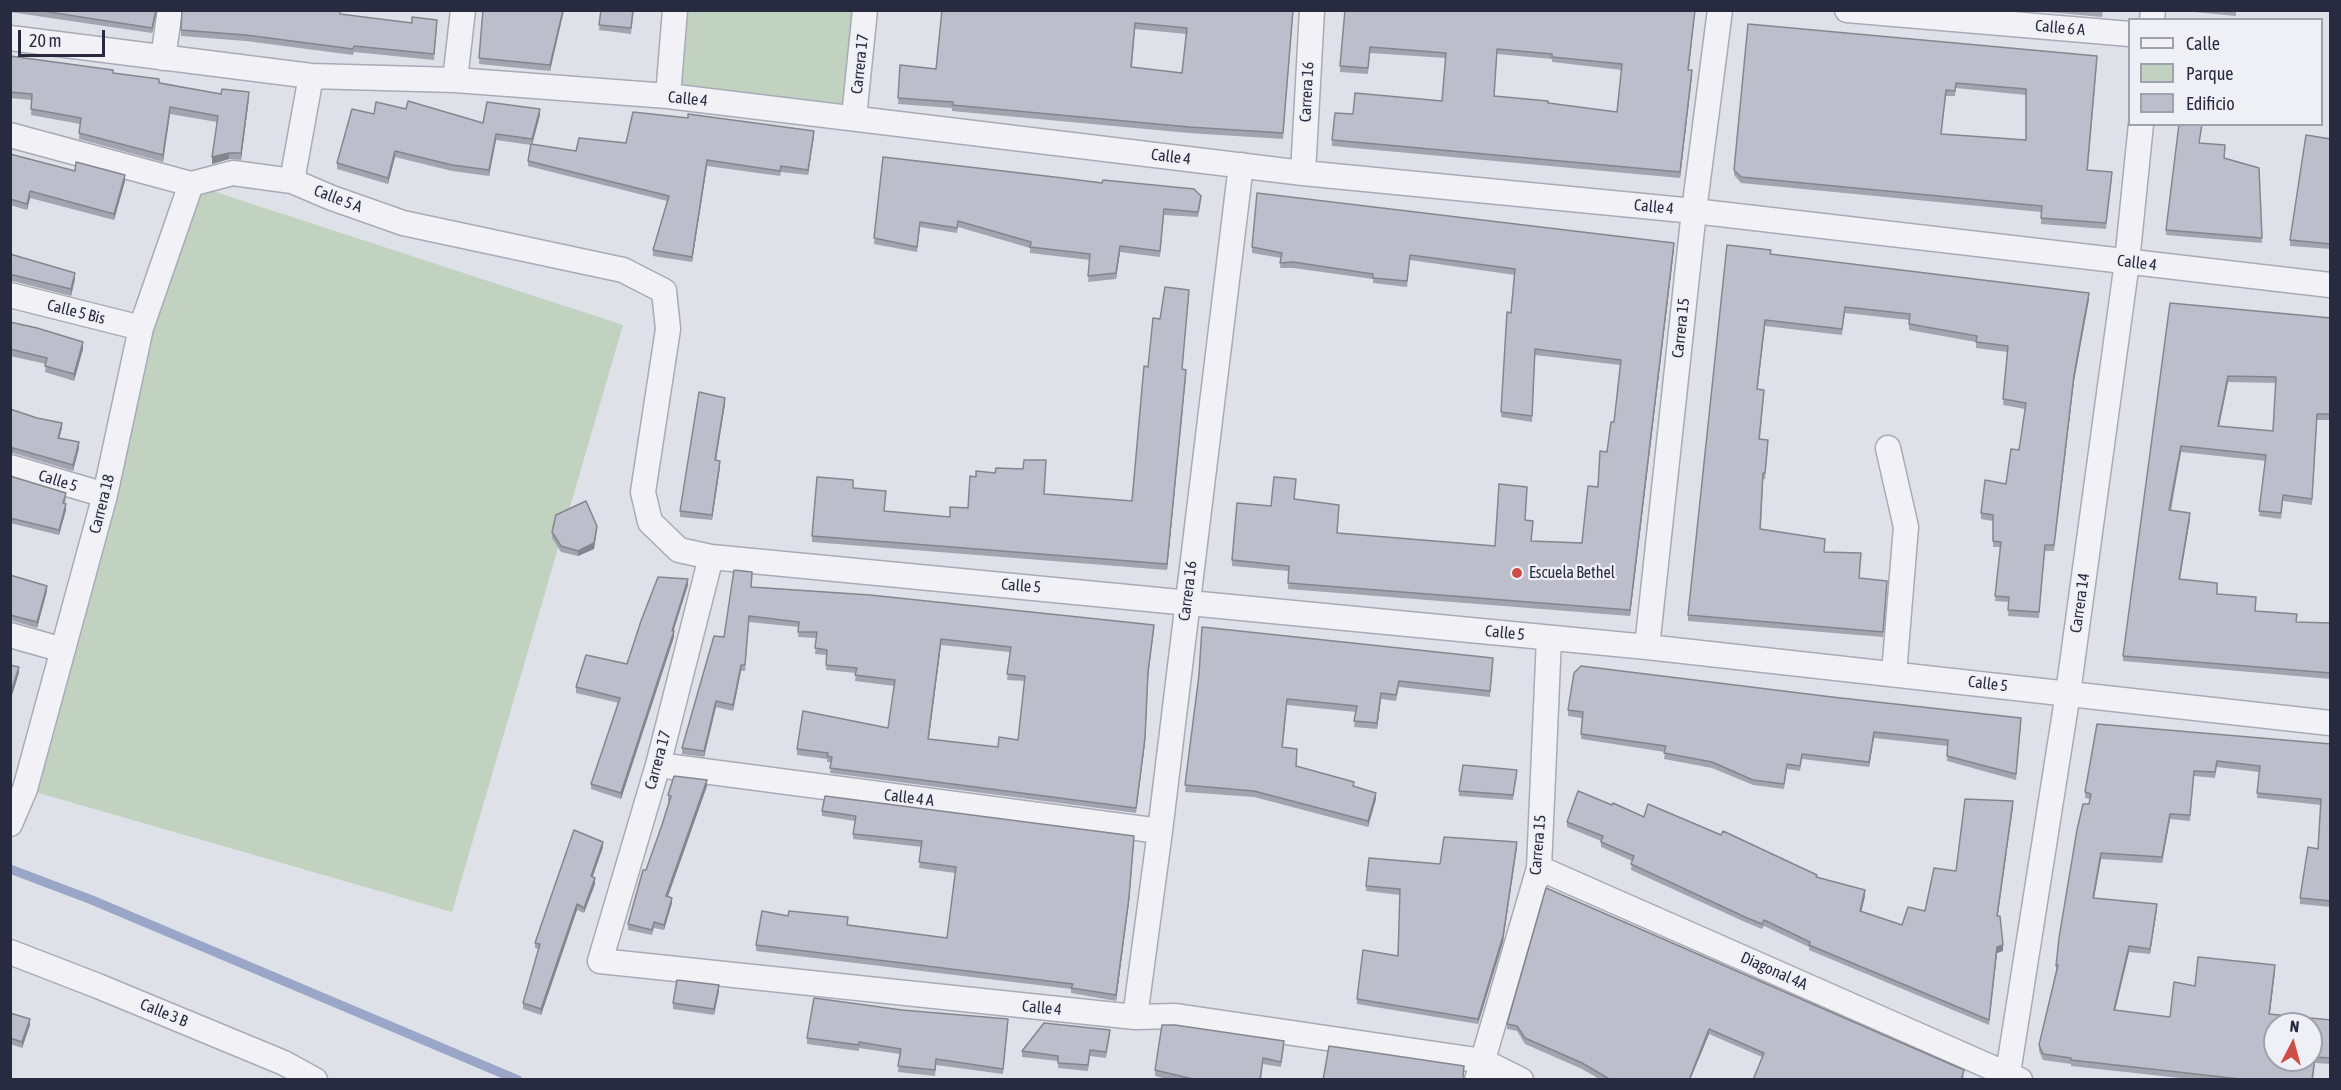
<!DOCTYPE html>
<style>
body{margin:0}
#map{position:relative;width:2341px;height:1090px;overflow:hidden;background:#dfe1e8;font-family:"Asap Condensed",sans-serif}
canvas{display:block}
.frame{position:absolute;inset:0;border:12px solid #282b3f;pointer-events:none}
.legend{position:absolute;left:2128px;top:18px;width:195px;height:108px;box-sizing:border-box;background:#eef0f6;border:2px solid #9fa1ad;margin:0;padding:8px 10px;list-style:none;font-size:18px;color:#282b3f}
.legend li{display:flex;align-items:center;gap:12px;height:30px}
.legend b{width:30px;border:2px solid #9fa1ad}
.north{position:absolute;left:2263px;top:1012px;width:60px;height:60px;box-sizing:border-box;background:#eef0f6;border:2px solid #9fa1ad;border-radius:50%;rotate:6deg;font-size:16px;font-weight:700;line-height:24px;text-align:center;color:#282b3f}
.north::after{content:'';display:block;margin:auto;width:21px;height:27px;background:#cc4e45;clip-path:polygon(50% 0,100% 100%,50% 72%,0 100%)}
.scale{position:absolute;left:18px;top:30px;width:87px;height:27px;box-sizing:border-box;border:3px solid #282b3f;border-top:0;padding-left:8px;font-size:18px;line-height:21px;white-space:nowrap;color:#282b3f;-webkit-text-stroke:4px #eef0f6;paint-order:stroke}
</style>
<div id="map">
<canvas width="2341" height="1090"></canvas>
<div class="frame"></div>
<ul class="legend">
<li><b style="height:8px;background:#f2f2f6"></b>Calle</li>
<li><b style="height:16px;background:#c1d2c0"></b>Parque</li>
<li><b style="height:16px;background:#bcbfcb"></b>Edificio</li>
</ul>
<div class="north">N</div>
<div class="scale">20 m</div>
</div>
<script>
const g = document.querySelector('canvas').getContext('2d');
g.lineJoin = 'round';
function fill(path, color) {
  g.fillStyle = color;
  g.fill(path, 'evenodd');
}
function toPath(rows) {
  const path = new Path2D();
  for (const r of rows) {
    path.moveTo(r[0], r[1]);
    for (let i = 2; i < r.length; i += 2) path.lineTo(r[i], r[i + 1]);
  }
  return path;
}
function strokePath(path, color, width, dash) {
  g.strokeStyle = color;
  g.lineWidth = width;
  g.lineCap = dash ? 'butt' : 'round';
  g.setLineDash(dash || []);
  g.stroke(path);
}
function label(font, color, halo, rows, align = 'center') {
  g.font = font + ' "Asap Condensed",sans-serif';
  g.lineWidth = 4.5;
  g.setLineDash([]);
  g.textBaseline = 'middle';
  g.strokeStyle = halo;
  g.fillStyle = color;
  for (const [text, x, y, turn = 0] of rows) {
    g.save();
    g.translate(x, y);
    g.rotate((+turn || 0) * Math.PI / 180);
    g.textAlign = isNaN(turn) ? turn : align;
    if (halo) g.strokeText(text, 0, 0);
    g.fillText(text, 0, 0);
    g.restore();
  }
}
fill(toPath([
 [675,11,865,11,854,117,668,96],
 [191,184,623,325,452,912,25,789]
]), '#c1d2c0');
strokePath(toPath([
 [10,869,92,900,518,1080]
]), '#9aa6c8', 9);
const minor = toPath([
 [1847,10,2130,34],
 [2152,20,2153,10],
 [10,38,311,76,455,80,668,96,1303,173,1694,211,2330,285],
 [163,58,170,10],
 [455,80,463,10],
 [668,96,675,10],
 [854,117,865,10],
 [10,135,191,184,233,173,292,181,332,198,403,223,623,270,664,291,668,329,643,492,650,522,679,550,711,557,1647,647,2330,723],
 [1303,173,1312,10],
 [292,181,311,76],
 [10,295,141,328],
 [1888,448,1906,527,1894,673],
 [10,467,105,495],
 [711,557,658,765,600,961,1135,1017,1176,1016,1483,1061,1521,1080],
 [10,635,63,650],
 [1647,647,1694,211,1720,10],
 [658,765,1160,831],
 [10,824,25,789,105,495,141,328,191,184],
 [1539,868,2020,1080],
 [10,952,98,986,284,1063,315,1080],
 [1135,1017,1160,831,1241,165],
 [1477,1080,1539,868,1549,638],
 [2004,1080,2008,1073,2068,693,2127,262,2141,124]
]);
strokePath(minor, '#a8aab5', 27);
strokePath(minor, '#f2f2f6', 24);
fill(toPath([
 [10,10,157,10,152,33,10,12],
 [483,10,564,10,550,71,479,64],
 [601,10,634,10,631,34,599,30],
 [942,10,1293,10,1283,139,1189,133,952,111,952,108,898,104,900,65,936,69],
 [1135,29,1186,34,1182,73,1132,67],
 [1345,10,1695,10,1689,70,1692,76,1680,178,1332,146,1332,140,1353,114,1442,101,1446,58,1370,53,1368,74,1340,72],
 [1497,54,1552,59,1552,62,1622,70,1617,112,1494,96],
 [2026,10,2103,10,2102,17],
 [2194,10,2236,10,2236,16,2194,12],
 [340,14,437,26,434,60,354,52,353,55,246,41,181,36,181,30],
 [1748,24,2097,62,2088,170,2112,178,2106,229,2041,224,2041,212,1741,183,1734,175,1734,170],
 [1956,88,2026,95,2026,140,1941,134,1946,96,1955,96],
 [10,56,113,73,221,94,249,98,241,160,229,159,212,164,217,122,170,114,163,162,79,139,80,124,31,115,32,100,10,98],
 [406,109,483,123,540,115,532,145,576,151,626,143,814,136,808,175,781,172,780,176,707,166,692,262,653,256,653,250,667,201,528,166,528,161,531,145,496,140,489,176,452,171,395,157,388,184,337,169,337,163],
 [2331,139,2331,249,2290,246,2290,240],
 [2200,143,2225,151,2225,158,2259,168,2262,243,2166,235,2166,230],
 [10,154,75,171,125,181,114,220,30,198,27,210,10,205],
 [883,157,1201,202,1198,217,1164,215,1160,257,1120,252,1116,279,1088,282,1090,260,1030,253,1030,248,958,227,957,233,920,227,917,252,874,244],
 [1252,247,1674,249,1630,616,1288,589,1289,571,1232,566,1232,560,1271,506,1295,499,1338,533,1495,546,1526,520,1533,526,1531,541,1582,543,1614,422,1620,365,1535,355,1532,422,1501,417,1515,275,1410,260,1407,287,1373,283,1373,279,1293,268,1280,268,1281,258,1252,253],
 [10,254,75,279,71,296,13,281,10,281],
 [1771,254,2089,299,2074,381,2054,551,2045,551,2039,618,2008,616,2009,602,1995,601,2000,547,1993,547,1993,521,1981,519,1981,513,2006,484,2019,450,2025,409,2003,405,2008,352,1976,348,1976,342,1909,330,1909,320,1845,313,1842,335,1765,326,1757,389,1764,396,1760,439,1768,446,1765,479,1763,479,1761,529,1825,552,1860,578,1887,587,1883,637,1688,621,1688,615],
 [1189,296,1182,369,1186,375,1167,570,812,542,812,536,853,488,885,511,950,517,968,508,1045,494,1132,501,1148,367,1160,319],
 [2170,303,2331,318,2331,420,2317,420,2312,505,2283,501,2281,519,2259,516,2266,461,2181,452,2171,511,2190,519,2180,579,2217,594,2255,611,2296,622,2331,623,2331,679,2123,661,2123,656],
 [2228,382,2276,383,2273,431,2219,426],
 [10,322,83,349,74,381,45,372,46,364,10,356],
 [725,404,716,461,720,467,712,520,680,517,680,511],
 [10,409,37,418,62,428,59,438,79,448,73,471,13,453,10,454],
 [10,476,66,498,65,504,66,510,59,535,10,523],
 [597,531,594,549,578,556,561,552,552,538,552,532],
 [10,575,47,591,37,628,10,620],
 [688,585,673,631,674,637,621,799,591,789,591,784,619,703,576,693,576,687,627,664],
 [751,587,1154,631,1148,677,1145,743,1136,813,830,773,831,762,827,762,827,759,797,755,797,749,888,728,895,686,855,681,856,673,826,670,827,655,815,654,816,638,798,637,799,627,749,622,745,671,741,671,733,711,716,707,704,757,682,754,682,748],
 [941,645,1010,652,1007,680,1025,681,1018,740,998,747,929,739],
 [1493,664,1490,697,1399,687,1396,701,1381,699,1377,729,1354,727,1356,712,1287,705,1283,747,1297,755,1296,766,1354,786,1376,799,1368,827,1254,797,1185,792,1199,675],
 [1568,710,2021,724,2016,780,1947,761,1948,746,1874,738,1869,767,1802,759,1800,771,1787,769,1784,789,1753,785,1712,768,1664,759,1665,752,1581,739,1582,718,1568,716],
 [2097,724,2331,744,2331,907,2300,904,2300,898,2318,849,2321,805,2257,798,2259,772,2217,767,2215,778,2194,776,2190,821,2170,819,2162,863,2101,859,2094,898,2157,909,2150,954,2129,952,2115,1010,2170,1017,2195,986,2275,971,2270,1014,2331,1020,2331,1064,2315,1063,2313,1080,2198,1080,2071,1066,2071,1064,2043,1060,2039,1051,2039,1045,2056,971,2056,966,2089,804,2090,799,2085,798,2085,792],
 [1517,775,1513,800,1459,796,1459,791],
 [707,786,668,896,672,903,664,930,654,928,652,935,628,930,628,924,662,825,669,801,668,801,668,795],
 [2013,807,1997,916,2003,951,1997,953,1989,1025,1809,950,1809,947,1764,926,1762,929,1745,922,1631,870,1632,861,1601,847,1601,841,1567,827,1567,822,1644,817,1817,878,1865,896,1861,912,1902,925,1925,911,1956,871],
 [822,811,1134,842,1129,902,1116,1001,1071,993,1071,989,756,951,756,945,788,916,947,938,955,873,919,868,922,847,853,839,853,834,855,821,822,816],
 [603,847,592,877,595,884,584,913,577,910,541,1015,523,1009,523,1003,539,949,535,948,535,943],
 [1517,847,1503,942,1478,1024,1357,1004,1357,999,1398,956,1400,895,1366,891,1366,886,1440,864],
 [1546,888,1964,1076,1963,1080,1753,1080,1762,1057,1709,1034,1690,1080,1601,1080,1582,1069,1525,1044,1517,1031,1507,1029,1507,1024],
 [719,991,714,1015,673,1009,673,1003],
 [10,1013,30,1025,22,1048,10,1044],
 [1008,1025,1003,1074,936,1065,935,1076,898,1072,900,1054,859,1048,859,1051,807,1044,807,1038],
 [1110,1035,1106,1058,1090,1056,1088,1071,1058,1068,1058,1061,1022,1057,1022,1051],
 [1284,1046,1281,1067,1263,1064,1261,1080,1171,1080,1155,1076,1155,1070]
]), '#a2a4af');
fill(toPath([
 [156,10,157,10,152,33,152,28],
 [563,10,564,10,550,71,550,65],
 [1695,10,1688,76,1688,70],
 [1692,70,1692,76,1680,178,1680,172],
 [249,92,249,98,241,160,241,153],
 [170,107,170,114,163,162,163,155],
 [540,109,540,115,532,145,532,139],
 [814,131,814,136,808,175,808,170],
 [496,134,496,140,489,176,489,170],
 [395,151,395,157,388,184,388,178],
 [229,153,229,159,212,164,212,157],
 [707,160,707,166,692,262,692,257],
 [125,175,125,181,114,220,114,214],
 [30,191,30,198,27,210,27,204],
 [1674,243,1674,249,1630,616,1630,610],
 [1120,246,1120,252,1116,279,1116,273],
 [75,273,75,279,71,296,71,289],
 [2089,293,2089,299,2074,381,2054,551,2074,375],
 [1765,320,1765,326,1757,395,1757,389],
 [83,342,83,349,74,381,74,374],
 [1186,370,1186,375,1167,570,1167,564],
 [2228,376,2228,382,2218,431,2218,426],
 [725,398,725,404,715,466,715,460],
 [62,423,62,428,58,443,58,438],
 [79,442,79,448,73,471,73,465],
 [2181,446,2181,452,2169,516,2169,510],
 [10,448,13,448,13,453,10,454],
 [720,461,720,467,712,520,712,515],
 [66,504,66,510,59,535,59,530],
 [2190,513,2190,519,2179,584,2179,579],
 [597,526,594,549,578,556,578,551],
 [688,579,688,585,672,636,672,631],
 [47,586,47,591,37,628,37,622],
 [1154,625,1148,677,1145,743,1136,813,1148,672],
 [674,631,674,637,621,799,621,793],
 [941,639,941,645,928,744,928,739],
 [741,665,741,671,733,711,733,705],
 [19,667,19,673,10,702,10,695],
 [1381,693,1381,699,1377,729,1377,723],
 [716,701,716,707,704,757,704,751],
 [1874,732,1874,738,1869,767,1869,762],
 [707,780,707,786,666,902,666,896],
 [1376,793,1376,799,1368,827,1368,821],
 [2013,801,2013,807,1997,922,1997,916],
 [2170,814,2170,819,2162,863,2162,857],
 [1134,836,1129,902,1116,1001,1116,995],
 [603,842,603,847,591,882,591,876],
 [1517,842,1517,847,1503,942,1478,1024,1478,1019],
 [2101,853,2101,859,2093,904,2093,898],
 [595,878,595,884,584,913,584,908],
 [1865,890,1865,896,1860,917,1860,911],
 [672,898,672,903,664,930,664,925],
 [577,904,577,910,541,1015,541,1009],
 [2157,904,2157,909,2150,954,2150,949],
 [2003,945,2003,951,1997,953,1989,1025,1997,947],
 [2129,946,2129,952,2114,1015,2114,1010],
 [2275,965,2275,971,2269,1019,2269,1014],
 [719,985,719,991,714,1015,714,1009],
 [30,1019,30,1025,22,1048,22,1042],
 [1709,1029,1709,1034,1690,1080,1688,1080]
]), '#84868e');
const building = toPath([
 [36,10,156,10,152,28,36,10],
 [182,10,340,10,340,14,412,23,412,17,437,20,434,54,354,46,353,49,246,35,181,30,182,10],
 [483,10,563,10,550,65,479,58,483,10],
 [601,10,633,10,631,28,599,25,601,10],
 [942,10,1293,10,1283,133,1189,127,952,105,953,102,898,98,900,65,936,69,942,10],
 [1135,23,1187,28,1182,73,1131,67,1135,23],
 [1345,10,1695,10,1688,70,1692,70,1680,172,1332,140,1335,113,1353,114,1355,93,1442,101,1446,53,1370,47,1368,68,1340,66,1345,10],
 [1497,49,1552,54,1552,57,1622,64,1617,112,1548,103,1548,101,1494,96,1497,49],
 [1748,24,2097,56,2087,170,2112,172,2106,223,2041,218,2042,206,1741,177,1734,170,1748,24],
 [1956,83,2026,89,2026,140,1941,134,1946,90,1955,91,1956,83],
 [10,56,113,70,113,73,159,79,159,83,221,94,222,89,249,92,241,153,229,153,212,157,218,116,170,107,163,155,79,133,81,118,31,109,32,94,10,92,10,56],
 [408,101,483,123,487,102,540,109,532,139,496,134,489,170,452,165,395,151,388,178,337,163,352,109,374,114,376,102,406,109,408,101],
 [633,112,688,118,688,114,814,131,808,170,781,166,780,171,707,160,692,257,653,250,669,196,528,161,531,144,576,151,579,138,626,143,633,112],
 [2179,124,2202,124,2199,143,2225,145,2224,158,2259,168,2262,238,2166,230,2179,124],
 [2306,135,2331,139,2331,244,2290,240,2306,135],
 [10,154,75,171,76,162,125,175,114,214,30,191,27,204,10,199,10,154],
 [883,157,1063,178,1102,183,1103,180,1194,189,1201,196,1198,212,1164,209,1160,251,1120,246,1116,273,1088,276,1090,254,1030,247,1031,242,958,221,957,228,920,222,917,247,874,238,883,157],
 [1257,193,1674,243,1630,610,1288,583,1289,566,1232,560,1237,503,1271,506,1274,477,1296,479,1294,499,1339,505,1337,533,1495,546,1499,484,1527,487,1525,520,1533,521,1531,541,1582,543,1588,486,1598,487,1600,451,1607,452,1611,422,1614,422,1621,360,1535,349,1532,416,1501,412,1507,312,1511,313,1515,269,1410,255,1407,281,1373,278,1373,274,1293,262,1280,263,1282,253,1252,247,1257,193],
 [1727,245,1771,250,1770,254,2089,293,2074,375,2054,545,2045,545,2039,612,2008,610,2009,597,1995,596,2001,542,1993,541,1993,515,1981,513,1985,480,2006,484,2011,449,2019,450,2026,403,2003,399,2008,346,1976,342,1977,336,1909,324,1910,314,1845,307,1842,329,1765,320,1757,389,1764,390,1759,439,1768,440,1765,473,1763,473,1760,529,1825,539,1824,552,1861,553,1859,578,1887,581,1883,632,1688,615,1727,245],
 [10,254,75,273,71,289,13,275,10,275,10,254],
 [1165,287,1189,290,1182,369,1186,370,1167,564,812,536,817,477,853,480,853,488,886,491,884,511,950,517,950,507,968,508,970,476,976,477,976,471,995,473,996,468,1023,469,1024,460,1046,460,1044,494,1132,501,1144,366,1148,367,1153,318,1160,319,1165,287],
 [2170,303,2331,318,2331,414,2317,414,2312,499,2283,495,2281,513,2259,511,2266,455,2181,446,2169,510,2190,513,2179,579,2217,583,2217,594,2256,597,2255,611,2297,614,2296,622,2331,623,2331,673,2123,656,2170,303],
 [2228,376,2276,377,2273,431,2218,426,2228,376],
 [10,322,37,328,83,342,74,374,45,366,47,358,10,349,10,322],
 [699,392,725,398,715,460,720,461,712,515,680,511,699,392],
 [10,409,37,418,62,423,58,438,79,442,73,465,13,448,10,448,10,409],
 [10,476,66,493,63,503,66,504,59,530,10,518,10,476],
 [586,501,597,526,594,543,578,551,561,546,552,532,556,515,586,501],
 [734,570,752,572,751,587,870,595,1154,625,1148,672,1145,738,1136,808,830,768,832,757,827,756,828,753,797,749,803,711,888,728,895,680,855,675,857,668,826,665,827,650,815,648,817,632,798,632,799,622,749,616,745,665,741,665,733,705,716,701,704,751,682,748,714,636,724,637,734,570],
 [941,639,1011,647,1007,674,1025,676,1018,740,999,737,998,747,928,739,941,639],
 [10,575,47,586,37,622,10,615,10,575],
 [658,577,688,579,672,631,674,631,621,793,591,784,620,698,576,687,586,655,627,664,641,621,658,577],
 [1202,627,1493,658,1490,691,1399,681,1396,695,1381,693,1377,723,1354,721,1357,706,1287,699,1282,747,1297,749,1296,766,1354,782,1353,786,1376,793,1368,821,1254,791,1185,785,1199,675,1202,627],
 [10,665,19,667,10,695,10,665],
 [1581,666,1832,697,2021,718,2016,774,1947,756,1948,740,1874,732,1869,762,1802,754,1800,766,1787,764,1784,784,1753,780,1712,762,1664,753,1666,746,1581,734,1583,712,1568,710,1574,673,1581,666],
 [2097,724,2331,744,2331,901,2300,898,2308,847,2318,849,2321,799,2257,793,2260,766,2217,761,2215,772,2194,771,2190,815,2170,814,2162,857,2101,853,2093,898,2157,904,2150,949,2129,946,2114,1010,2170,1017,2174,982,2195,986,2198,957,2275,965,2269,1014,2331,1020,2331,1058,2315,1057,2312,1080,2249,1080,2071,1060,2071,1058,2043,1054,2039,1045,2058,965,2056,966,2059,938,2077,830,2083,804,2089,804,2091,794,2085,792,2097,724],
 [2275,1024,2311,1024,2311,1060,2275,1060,2275,1024],
 [1463,765,1517,770,1513,795,1459,791,1463,765],
 [674,776,707,780,666,896,672,898,664,925,654,922,652,930,628,924,643,870,646,870,662,825,671,796,668,795,674,776],
 [1578,791,1612,805,1613,803,1644,817,1648,804,1721,835,1723,831,1817,875,1816,877,1865,890,1860,911,1902,925,1908,907,1925,911,1934,868,1956,871,1965,799,2013,801,1997,916,2000,916,2003,945,1997,947,1989,1020,1809,945,1810,942,1764,920,1762,924,1745,917,1631,864,1634,856,1601,842,1603,836,1567,822,1578,791],
 [825,796,1134,836,1129,897,1116,995,1071,988,1073,984,756,945,762,911,788,916,789,911,848,917,847,925,947,938,956,867,919,862,922,841,853,834,856,816,822,811,825,796],
 [574,830,603,842,591,876,595,878,584,908,577,904,541,1009,523,1003,540,944,535,943,574,830],
 [1444,837,1517,842,1503,936,1478,1019,1357,999,1363,950,1398,956,1400,889,1366,886,1369,858,1440,864,1444,837],
 [1546,888,1964,1070,1961,1080,1753,1080,1764,1053,1709,1029,1689,1080,1611,1080,1582,1063,1525,1038,1517,1026,1507,1024,1546,888],
 [677,980,719,985,714,1009,673,1003,677,980],
 [814,998,902,1010,1008,1019,1003,1069,936,1059,935,1070,898,1066,901,1049,859,1042,859,1045,807,1038,814,998],
 [10,1013,30,1019,22,1042,10,1038,10,1013],
 [1044,1023,1110,1030,1106,1052,1090,1050,1088,1065,1058,1063,1058,1056,1022,1051,1044,1023],
 [1162,1025,1175,1025,1284,1041,1281,1062,1263,1058,1260,1080,1197,1080,1155,1070,1162,1025],
 [1329,1046,1464,1066,1463,1076,1465,1080,1323,1080,1329,1046]
]);
fill(building, '#bcbfcb');
strokePath(building, '#84868e', 1.5);
for (const [x, y, r, color] of [
 [1517,573,6,"#cc4e45"]
]) {
  const dot = new Path2D();
  dot.arc(x, y, r, 0, 2 * Math.PI);
  g.fillStyle = color;
  g.fill(dot);
  strokePath(dot, '#eef0f6', 2);
}
label('16px', '#282b3f', '#eef0f6', [
 ["Calle 6 A",2060,28,5],
 ["Carrera 17",860,64,-84],
 ["Carrera 16",1307,92,-87],
 ["Calle 4",688,99,6],
 ["Calle 4",1171,157,7],
 ["Calle 5 A",338,199,21],
 ["Calle 4",1654,207,6],
 ["Calle 4",2137,263,7],
 ["Calle 5 Bis",76,312,14],
 ["Carrera 15",1681,328,-84],
 ["Calle 5",58,481,17],
 ["Carrera 18",102,504,-76],
 ["Calle 5",1021,586,5],
 ["Carrera 16",1188,591,-83],
 ["Carrera 14",2080,603,-82],
 ["Calle 5",1505,633,6],
 ["Calle 5",1988,684,7],
 ["Carrera 17",658,760,-75],
 ["Calle 4 A",909,798,7],
 ["Carrera 15",1538,845,-85],
 ["Diagonal 4A",1774,971,24],
 ["Calle 4",1042,1008,6],
 ["Calle 3 B",164,1013,22]
]);
label('16px', '#282b3f', '#eef0f6', [
 ["Escuela Bethel",1529,573]
], 'left');
</script>
